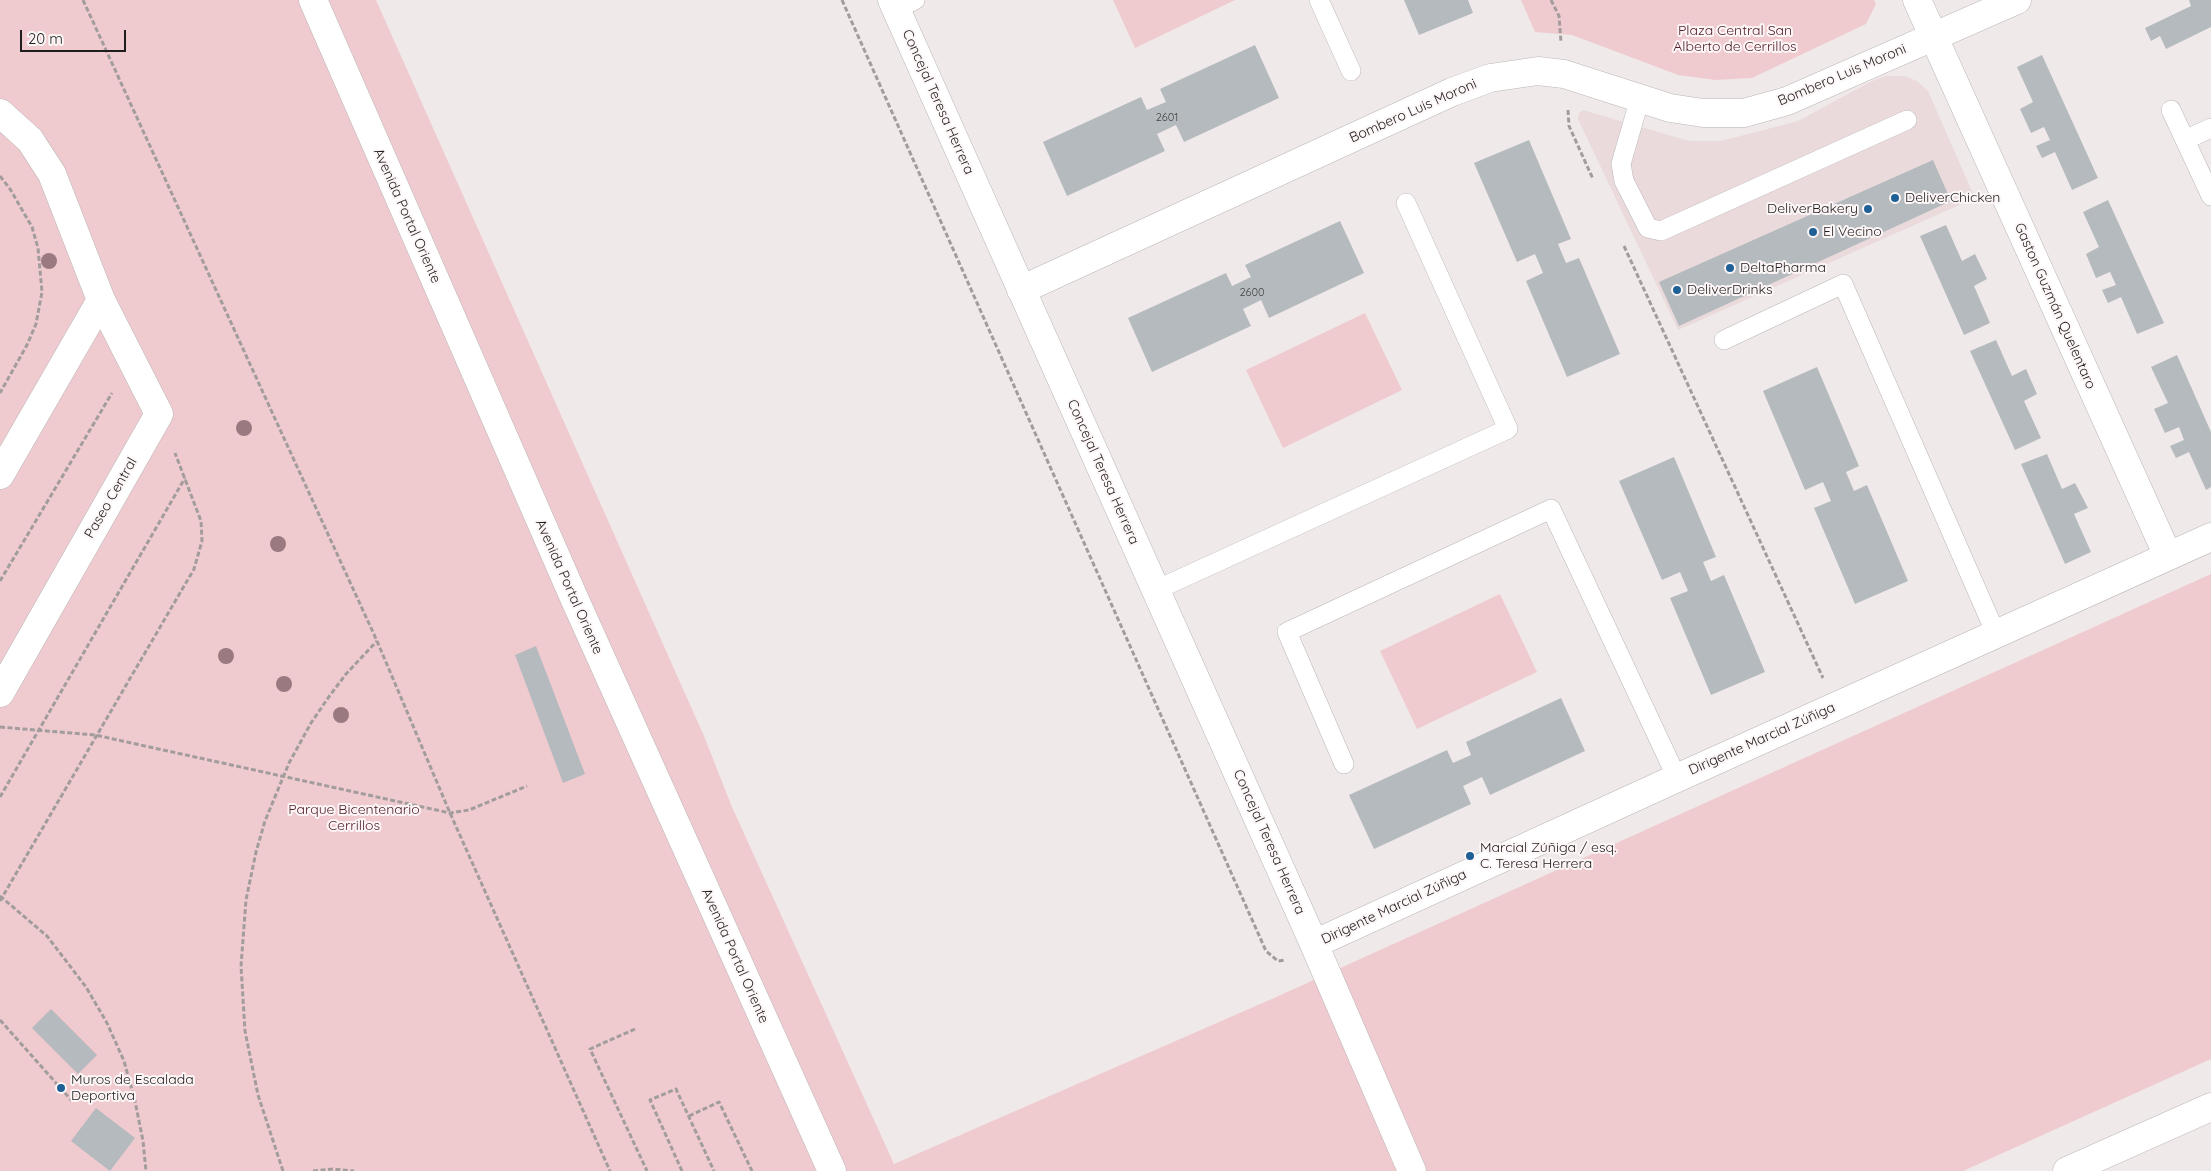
<!DOCTYPE html>
<meta charset="utf-8">
<style>
body{margin:0}
#map{position:relative;width:2211px;height:1171px;overflow:hidden;background:#f0e9e9;font-family:Quicksand,sans-serif}
canvas{display:block}
.scale{position:absolute;left:20px;top:30px;width:106px;height:22px;box-sizing:border-box;border:2px solid #201d1e;border-top:0;padding-left:6px;font-size:15px;line-height:18px;white-space:nowrap;color:#201d1e;-webkit-text-stroke:4px #fdf6f7;paint-order:stroke}
</style>
<div id="map">
<canvas width="2211" height="1171"></canvas>
<div class="scale">20 m</div>
</div>
<script>
const g = document.querySelector('canvas').getContext('2d');
g.lineJoin = 'round';
function fill(path, color) {
  g.fillStyle = color;
  g.fill(path, 'evenodd');
}
function toPath(rows) {
  const path = new Path2D();
  for (const r of rows) {
    path.moveTo(r[0], r[1]);
    for (let i = 2; i < r.length; i += 2) path.lineTo(r[i], r[i + 1]);
  }
  return path;
}
function strokePath(path, color, width, dash) {
  g.strokeStyle = color;
  g.lineWidth = width;
  g.lineCap = dash ? 'butt' : 'round';
  g.setLineDash(dash || []);
  g.stroke(path);
}
function label(font, color, halo, rows, align = 'center') {
  g.font = font + ' Quicksand,sans-serif';
  g.lineWidth = 4;
  g.setLineDash([]);
  g.textBaseline = 'middle';
  g.strokeStyle = halo;
  g.fillStyle = color;
  for (const [text, x, y, turn = 0] of rows) {
    g.save();
    g.translate(x, y);
    g.rotate((+turn || 0) * Math.PI / 180);
    g.textAlign = isNaN(turn) ? turn : align;
    if (halo) g.strokeText(text, 0, 0);
    g.fillText(text, 0, 0);
    g.restore();
  }
}
fill(toPath([
 [1886,76,1904,76,1917,81,1928,91,1975,198,1678,330,1578,119,1579,113,1583,110,1689,141,1721,141,1798,121,1872,81]
]), '#eadadc');
fill(toPath([
 [0,0,376,0,704,736,732,807,894,1164,1274,998,2211,574,2211,1059,1963,1171,0,1171],
 [1113,0,1235,0,1135,48],
 [1521,0,1874,0,1876,4,1866,24,1752,78,1715,80,1678,75,1572,35,1535,32],
 [1365,313,1402,390,1283,448,1246,370],
 [1500,594,1537,672,1417,729,1380,651]
]), '#efcbd0');
fill(toPath([
 [1404,0,1468,0,1473,13,1419,35],
 [2189,0,2211,0,2211,27,2166,49,2160,36,2151,41,2145,28,2191,6],
 [1255,45,1279,98,1184,142,1176,125,1157,134,1165,151,1067,196,1043,142,1141,97,1147,110,1166,102,1160,89],
 [2042,55,2098,178,2072,190,2055,152,2042,158,2036,146,2050,140,2044,127,2031,133,2020,109,2033,102,2017,67],
 [1529,140,1571,239,1558,244,1566,263,1579,258,1620,354,1567,377,1526,281,1543,273,1535,254,1517,262,1474,163],
 [1933,160,1951,201,1679,326,1659,282],
 [2108,200,2164,323,2137,334,2121,297,2108,303,2102,290,2116,285,2110,272,2096,278,2086,254,2099,247,2083,212],
 [1340,221,1364,273,1269,318,1261,300,1243,309,1251,326,1152,372,1128,318,1226,273,1232,286,1251,277,1245,265],
 [1946,225,1962,261,1975,254,1987,279,1974,286,1990,323,1964,335,1920,236],
 [1996,340,2012,376,2026,369,2037,394,2024,401,2041,438,2015,450,1970,351],
 [2177,355,2211,432,2211,487,2206,490,2189,452,2176,458,2170,446,2184,440,2179,427,2165,433,2154,409,2168,403,2151,367],
 [1817,367,1859,466,1846,472,1854,491,1867,485,1908,581,1855,604,1814,508,1831,501,1823,482,1805,490,1763,391],
 [2047,454,2062,489,2075,483,2088,508,2074,514,2091,552,2065,564,2021,464],
 [1674,457,1716,557,1703,562,1711,581,1724,575,1765,672,1711,695,1670,598,1688,591,1680,572,1662,580,1619,481],
 [536,646,585,774,563,783,515,655],
 [1561,698,1585,751,1490,795,1482,777,1463,786,1471,804,1374,849,1349,795,1447,750,1453,763,1471,755,1466,742],
 [51,1009,97,1055,78,1074,32,1028],
 [96,1108,135,1138,110,1171,71,1141]
]), '#b5babe');
const lane = toPath([
 [1319,0,1351,71],
 [896,9,915,0],
 [1640,98,1621,164,1624,181,1648,228,1661,231,1907,120],
 [2171,110,2211,196],
 [2185,140,2211,128],
 [1724,340,1843,284,1996,634],
 [1156,590,1508,429,1406,203],
 [1344,764,1287,632,1551,509,1677,778]
]);
const street = toPath([
 [313,0,575,600,832,1171],
 [892,0,1314,944,1412,1171],
 [1917,0,2168,556],
 [0,113,30,140,52,174,101,300,159,414,0,693],
 [1021,290,1452,92,1490,78,1538,71,1564,74,1670,108,1703,113,1744,113,1787,101,2017,0],
 [0,475,101,300],
 [1314,944,1677,778,2211,537],
 [2067,1171,2211,1107]
]);
strokePath(lane, '#bcb5b6', 20);
strokePath(street, '#bcb5b6', 29);
strokePath(toPath([
 [83,0,377,641,450,813,610,1171],
 [842,0,1266,951,1278,961,1285,960],
 [1551,0,1559,16,1561,42],
 [1568,110,1569,126,1593,179],
 [0,176,10,189,32,227,38,248,42,292,36,324,27,345,0,393],
 [1624,246,1823,678],
 [0,581,112,393],
 [0,727,95,735,450,813,469,810,527,786],
 [0,797,185,478],
 [0,896,47,936,86,987,107,1023,124,1061,135,1101,143,1141,146,1171],
 [0,901,194,569,202,541,201,521,175,453],
 [0,1020,72,1101],
 [635,1029,590,1049,647,1171],
 [689,1116,719,1102,752,1171],
 [283,1171,258,1095,245,1031,241,966,246,900,256,852,265,821,289,763,311,723,328,698,346,674,377,641],
 [313,1171,333,1169,354,1171],
 [682,1171,650,1100,676,1089,714,1171]
]), '#a29c9d', 3, [5, 2.5]);
strokePath(lane, '#fff', 19);
strokePath(street, '#fff', 28);
g.fillStyle = '#9a7a80';
for (const [x, y] of [
 [49,261],
 [244,428],
 [278,544],
 [226,656],
 [284,684],
 [341,715]
]) {
  g.beginPath();
  g.arc(x, y, 8, 0, 2 * Math.PI);
  g.fill();
}
for (const [x, y, r, color] of [
 [1895,198,5,"#1f6196"],
 [1868,209,5,"#1f6196"],
 [1813,232,5,"#1f6196"],
 [1730,268,5,"#1f6196"],
 [1677,290,5,"#1f6196"],
 [1470,856,5,"#1f6196"],
 [61,1088,5,"#1f6196"]
]) {
  const dot = new Path2D();
  dot.arc(x, y, r, 0, 2 * Math.PI);
  g.fillStyle = color;
  g.fill(dot);
  strokePath(dot, '#fdf6f7', 2);
}
label('11px', '#454446', null, [
 ["2601",1167,118],
 ["2600",1252,293]
]);
label('14px', '#54202b', '#fdf6f7', [
 ["Plaza Central San",1735,31],
 ["Alberto de Cerrillos",1735,47],
 ["Parque Bicentenario",354,810],
 ["Cerrillos",354,826]
]);
label('14px', '#201d1e', '#fdf6f7', [
 ["Bombero Luis Moroni",1842,75,-23],
 ["Concejal Teresa Herrera",938,102,66],
 ["Bombero Luis Moroni",1413,111,-24],
 ["Avenida Portal Oriente",407,216,66],
 ["Gaston Guzmán Quelentaro",2055,306,66],
 ["Concejal Teresa Herrera",1103,472,66],
 ["Paseo Central",111,498,-60],
 ["Avenida Portal Oriente",569,587,66],
 ["Dirigente Marcial Zúñiga",1762,739,-24],
 ["Concejal Teresa Herrera",1269,842,66],
 ["Dirigente Marcial Zúñiga",1394,907,-25],
 ["Avenida Portal Oriente",735,956,66]
]);
label('14px', '#201d1e', '#fdf6f7', [
 ["DeliverChicken",1905,198],
 ["DeliverBakery",1858,209,"right"],
 ["El Vecino",1823,232],
 ["DeltaPharma",1740,268],
 ["DeliverDrinks",1687,290],
 ["Marcial Zúñiga / esq.",1480,848],
 ["C. Teresa Herrera",1480,864],
 ["Muros de Escalada",71,1080],
 ["Deportiva",71,1096]
], 'left');
</script>
